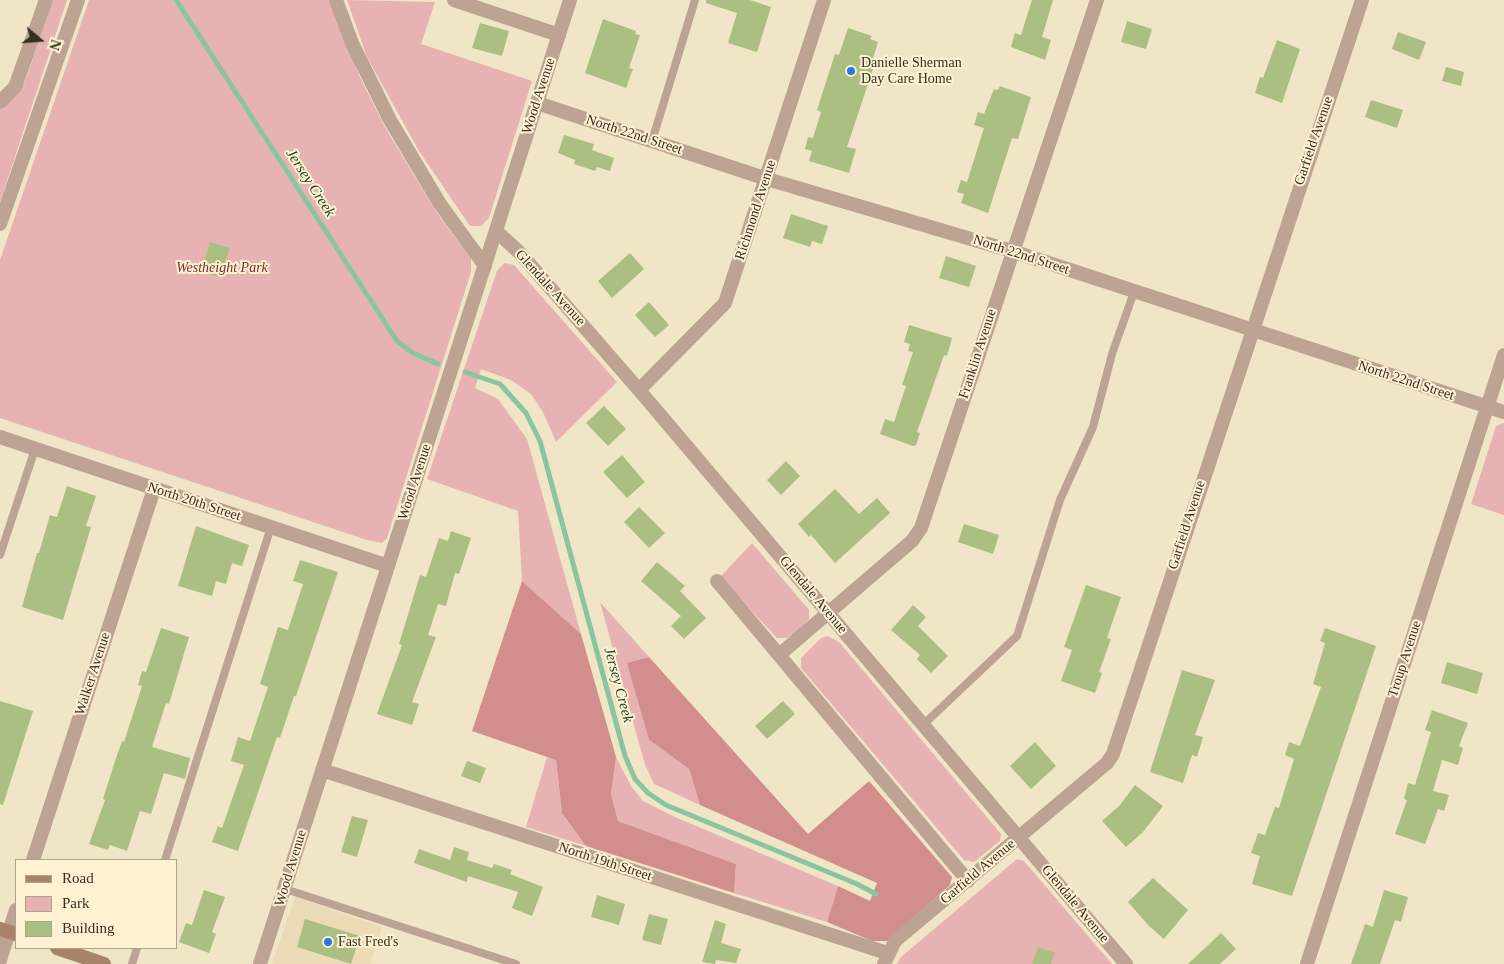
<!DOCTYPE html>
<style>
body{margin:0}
#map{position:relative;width:1504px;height:964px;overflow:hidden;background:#f1e5c7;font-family:"Times New Roman",serif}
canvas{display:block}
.legend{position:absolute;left:15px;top:859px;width:162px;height:90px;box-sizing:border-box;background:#fff2d3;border:1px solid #aea48d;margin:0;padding:6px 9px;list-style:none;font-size:15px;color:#342f23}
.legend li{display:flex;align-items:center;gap:10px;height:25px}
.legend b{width:25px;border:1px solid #aea48d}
.north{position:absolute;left:15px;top:15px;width:50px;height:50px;-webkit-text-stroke:4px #fff2d3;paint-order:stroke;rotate:108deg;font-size:14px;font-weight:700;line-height:20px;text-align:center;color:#342f23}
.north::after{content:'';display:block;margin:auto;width:18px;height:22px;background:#342f23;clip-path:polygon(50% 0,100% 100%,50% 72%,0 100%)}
</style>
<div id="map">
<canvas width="1504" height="964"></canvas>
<ul class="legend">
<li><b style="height:6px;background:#a7836b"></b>Road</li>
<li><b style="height:14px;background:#e7b3b2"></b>Park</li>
<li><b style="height:14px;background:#acbf82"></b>Building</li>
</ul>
<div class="north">N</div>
</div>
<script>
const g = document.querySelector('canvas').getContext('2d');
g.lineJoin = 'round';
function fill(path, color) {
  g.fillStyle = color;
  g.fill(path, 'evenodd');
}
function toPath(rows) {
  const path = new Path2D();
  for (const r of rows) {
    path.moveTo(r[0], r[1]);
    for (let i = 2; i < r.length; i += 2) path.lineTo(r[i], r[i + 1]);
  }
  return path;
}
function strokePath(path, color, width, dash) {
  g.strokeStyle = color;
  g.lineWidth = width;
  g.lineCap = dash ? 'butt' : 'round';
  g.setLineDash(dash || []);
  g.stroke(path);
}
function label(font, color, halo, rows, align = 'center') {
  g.font = font + ' "Times New Roman",serif';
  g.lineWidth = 4;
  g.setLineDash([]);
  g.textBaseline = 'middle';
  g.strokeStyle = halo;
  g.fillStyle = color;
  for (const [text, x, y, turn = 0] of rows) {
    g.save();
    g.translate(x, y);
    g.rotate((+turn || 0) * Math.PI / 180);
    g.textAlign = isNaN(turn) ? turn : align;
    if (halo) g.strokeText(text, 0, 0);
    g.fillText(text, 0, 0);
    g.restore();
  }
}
fill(toPath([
 [295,897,382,927,370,964,272,964]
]), '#ebdbb6');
fill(toPath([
 [53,0,67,0,0,202,0,109,10,101,24,84],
 [89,0,331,0,360,77,386,129,437,213,471,258,471,272,387,538,382,543,367,540,0,418,0,260],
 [347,0,435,2,421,44,532,81,489,218,481,226,470,226,419,151,367,57],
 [504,263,514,265,617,382,556,442,543,412,531,394,511,380,481,369,475,388,498,399,527,439,581,634,522,581,518,511,427,479,497,271],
 [1504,423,1504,515,1471,504,1496,426],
 [752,543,809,610,809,619,801,629,787,638,777,638,720,577],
 [600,602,649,657,628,663,649,740,689,769,700,805,654,784,645,765],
 [828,636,839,642,1001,834,1000,841,974,862,964,860,801,668,801,658,821,638],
 [547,757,556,760,562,813,586,846,526,827],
 [616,757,631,786,643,801,675,817,838,886,827,922,734,893,736,864,618,821,611,794],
 [1017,859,1024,861,1112,964,897,964,901,957]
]), '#e7b3b2');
fill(toPath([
 [522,581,581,634,616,757,611,794,618,821,736,864,734,893,586,846,562,813,556,760,472,731],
 [649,657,808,834,869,781,952,877,950,885,887,941,872,941,827,922,838,886,870,901,877,883,700,805,689,769,649,740,627,663]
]), '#d28e8d');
strokePath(toPath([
 [176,0,397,341,413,353,438,364],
 [465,372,500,384,526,413,540,441,625,756,635,779,648,793,666,805,857,884,876,894]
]), '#89c69f', 5);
fill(toPath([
 [706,0,750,0,771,7,757,52,728,43,737,13,706,3],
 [1032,0,1053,0,1042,37,1051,40,1045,60,1011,47,1015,33,1021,35],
 [603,19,636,31,635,34,640,35,629,68,633,69,626,88,585,73],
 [1127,21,1152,29,1146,49,1121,42],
 [480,23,509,31,502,56,472,48],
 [848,28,872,36,870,39,878,42,871,65,874,66,847,147,856,149,849,173,809,161,812,151,805,149,808,137,813,138,821,112,817,110,835,54,839,55],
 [1398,32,1426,42,1419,60,1392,49],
 [1277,40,1300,49,1282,103,1255,93,1260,77,1263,78],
 [1446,67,1464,72,1461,86,1442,81],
 [1000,86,1031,97,1018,139,1012,138,988,213,961,203,964,194,957,192,961,180,967,182,984,128,974,125,978,112,984,114,994,89,998,90],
 [1371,100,1403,110,1397,128,1365,117],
 [564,135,594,144,592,150,614,158,610,171,597,167,595,171,574,164,575,160,558,153],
 [791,214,828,226,822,244,812,241,810,247,783,238],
 [210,242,230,248,220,277,201,272],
 [630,253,644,269,612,298,598,281],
 [946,256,976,266,969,287,939,278],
 [649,302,669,325,655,337,635,315],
 [909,325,952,338,947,356,944,355,917,432,920,433,916,445,913,446,880,434,885,419,894,422,906,386,902,385,913,352,908,351,910,344,904,342],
 [604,406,626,429,608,446,586,423],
 [622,455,645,482,627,498,603,472],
 [786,461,800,476,781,495,767,480],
 [67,486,96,496,86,526,91,527,63,620,22,607,37,553,39,553,50,515,57,517],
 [835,489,859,514,877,498,890,513,835,563,811,535,809,537,798,524],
 [639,507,665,533,649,548,624,522],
 [964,524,999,535,993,554,958,542],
 [196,526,249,545,242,566,232,563,226,584,216,581,212,596,178,586],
 [451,531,471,538,459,574,455,573,446,606,438,604,428,635,436,637,412,702,419,704,412,725,377,714,402,645,399,644,420,575,426,577,439,538,448,541],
 [300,560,338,572,296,696,294,696,280,738,277,737,238,851,212,842,218,826,222,828,244,765,231,761,238,737,250,741,268,687,260,684,278,627,288,630,303,584,293,581],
 [657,562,685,586,680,591,706,618,684,639,671,626,681,616,641,581],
 [1086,585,1121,597,1107,638,1111,639,1099,672,1102,673,1095,693,1061,681,1072,650,1064,647],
 [913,605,926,617,918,626,948,656,931,673,917,659,920,655,891,630],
 [161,628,189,637,169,704,166,703,152,747,190,758,185,779,164,773,151,814,140,811,127,851,110,845,108,850,89,844,105,800,103,799,116,758,122,741,124,742,142,686,138,685,142,671,146,672],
 [1325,628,1376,646,1292,896,1252,884,1260,856,1251,853,1258,833,1265,835,1275,807,1279,808,1294,759,1285,755,1289,742,1300,746,1321,687,1313,684,1325,643,1320,641],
 [1447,662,1483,673,1477,694,1441,683],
 [1182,670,1215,680,1195,735,1203,737,1197,757,1192,755,1183,783,1150,772],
 [0,701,33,711,3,805,0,804],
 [783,701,795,714,767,739,755,726],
 [1432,710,1468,723,1459,746,1463,748,1458,765,1442,760,1433,791,1449,795,1444,811,1438,809,1425,844,1395,834,1407,800,1404,799,1408,783,1415,785,1431,732,1425,730],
 [1035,742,1056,766,1031,789,1010,766],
 [467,761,486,768,480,783,461,776],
 [1135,785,1163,806,1143,832,1126,847,1102,821,1120,805],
 [352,816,368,820,357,857,341,852],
 [454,847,469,852,467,860,492,868,494,864,512,870,510,874,543,887,532,916,512,908,518,892,468,876,467,882,414,863,419,849,450,860],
 [1153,878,1188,910,1164,939,1149,926,1128,902],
 [204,890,225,897,212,932,216,934,209,953,179,942,186,923,192,925],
 [1384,890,1408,897,1401,922,1395,920,1380,964,1351,964,1365,924,1373,927],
 [597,895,625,904,619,925,591,917],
 [649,914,668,919,661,945,642,940],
 [305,919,360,936,351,964,297,947],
 [715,920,726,924,721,943,741,949,736,963,716,960,715,964,702,962],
 [1221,933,1236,949,1220,964,1188,964],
 [1038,947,1055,953,1051,964,1032,964]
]), '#acbf82');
strokePath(toPath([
 [652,141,695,0],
 [0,555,35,449],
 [924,724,1017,636,1060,500,1093,427,1112,354,1134,292],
 [165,860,271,527],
 [285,889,516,964],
 [132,964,137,948]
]), '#bda393', 8);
strokePath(toPath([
 [336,0,352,43,390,120,440,204,485,266],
 [454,0,559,35],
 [0,102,15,87,46,0],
 [537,103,767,179,1012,251,1504,412],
 [0,224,78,0],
 [496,231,520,253,639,390,1126,964],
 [639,390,725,303,824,0],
 [0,437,388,566],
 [717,581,968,881],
 [779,655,912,541,921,528,1097,0],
 [322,770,887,953],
 [33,860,154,489],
 [0,960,16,910],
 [884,964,895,941,1107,763,1113,754,1362,0],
 [1307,964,1504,355]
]), '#bda393', 14);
strokePath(toPath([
 [260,964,570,0]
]), '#bda393', 14);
strokePath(toPath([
 [0,929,16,934],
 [57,948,104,964]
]), '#a7836b', 14);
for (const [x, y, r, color] of [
 [851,71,5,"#2a77e3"],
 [328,942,5,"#2a77e3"]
]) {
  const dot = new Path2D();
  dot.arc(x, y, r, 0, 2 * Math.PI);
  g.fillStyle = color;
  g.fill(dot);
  strokePath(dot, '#fff2d3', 2);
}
label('14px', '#342f23', '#fff2d3', [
 ["Danielle Sherman",861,63],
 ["Day Care Home",861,79],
 ["Fast Fred's",338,942]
], 'left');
label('14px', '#342f23', '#fff2d3', [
 ["Wood Avenue",539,96,-72],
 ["North 22nd Street",634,135,18],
 ["Garfield Avenue",1314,141,-71],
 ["Richmond Avenue",756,210,-72],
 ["North 22nd Street",1021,255,18],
 ["Glendale Avenue",550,288,48],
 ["Franklin Avenue",978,354,-72],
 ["North 22nd Street",1406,381,18],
 ["Wood Avenue",415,482,-72],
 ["North 20th Street",194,502,18],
 ["Garfield Avenue",1187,525,-72],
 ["Glendale Avenue",813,595,50],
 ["Troup Avenue",1405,659,-72],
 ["Walker Avenue",93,674,-72],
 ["North 19th Street",605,862,18],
 ["Wood Avenue",291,868,-73],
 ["Garfield Avenue",978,872,-40],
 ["Glendale Avenue",1075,904,50]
]);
label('italic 14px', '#7c2a2f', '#fff2d3', [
 ["Westheight Park",222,268]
]);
label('italic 15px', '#18472d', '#fff2d3', [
 ["Jersey Creek",310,183,57],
 ["Jersey Creek",618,685,75]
]);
</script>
